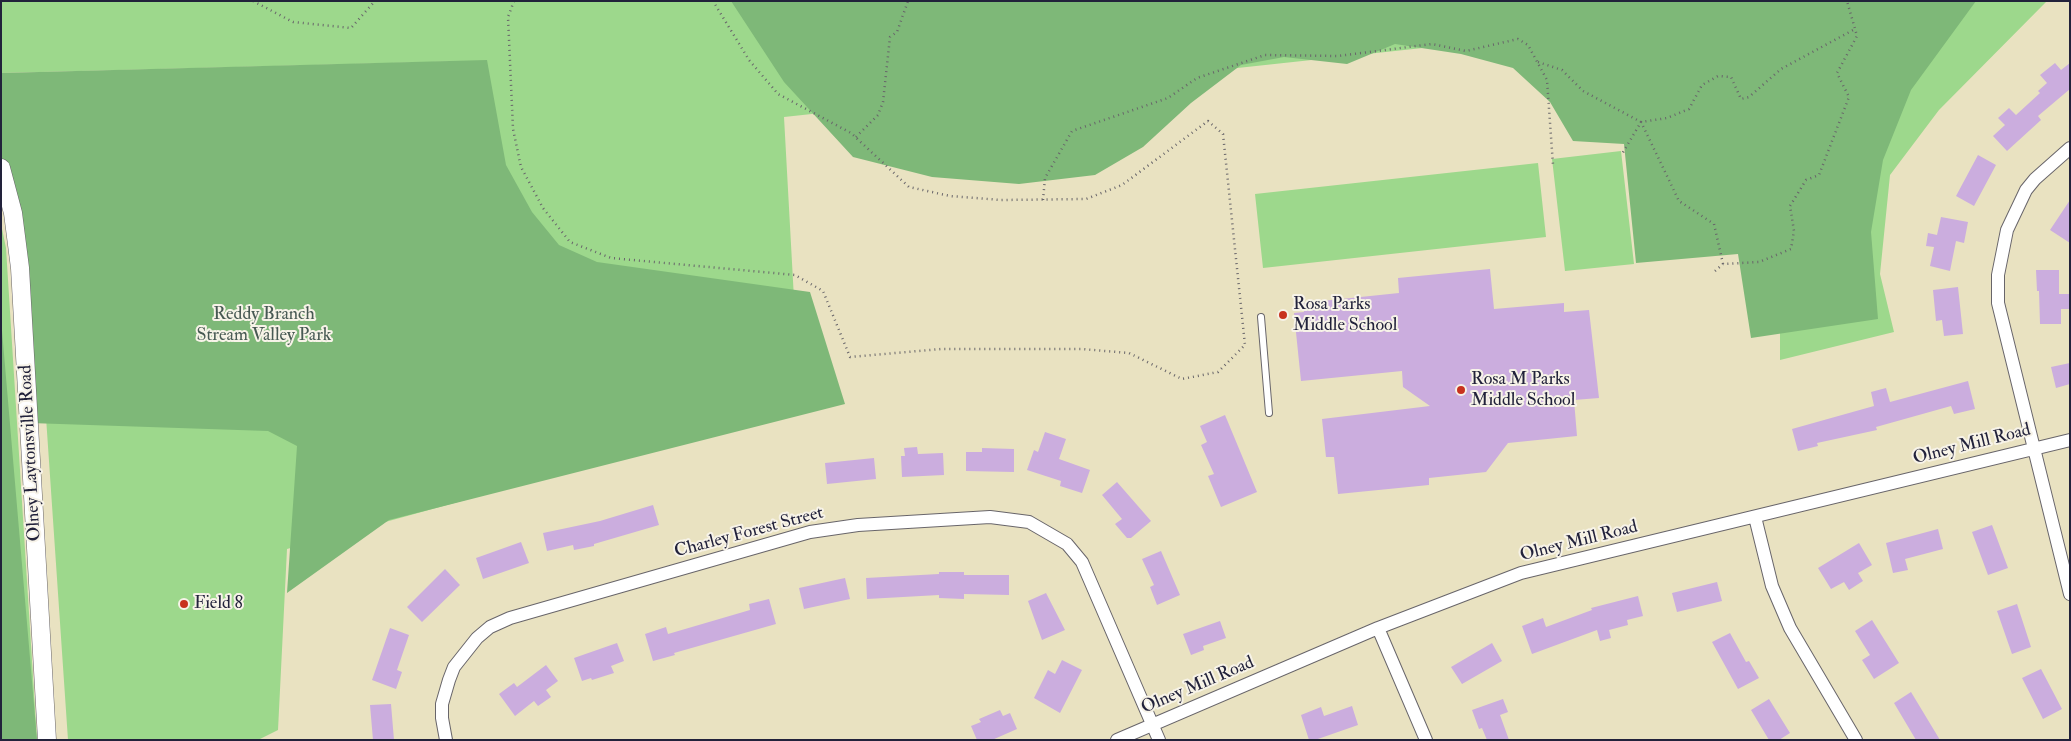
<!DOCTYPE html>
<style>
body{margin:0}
#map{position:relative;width:2071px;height:741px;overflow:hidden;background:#e9e2c1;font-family:"IM FELL Double Pica",serif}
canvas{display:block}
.frame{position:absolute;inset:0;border:2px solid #22223b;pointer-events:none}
</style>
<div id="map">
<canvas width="2071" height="741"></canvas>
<div class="frame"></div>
</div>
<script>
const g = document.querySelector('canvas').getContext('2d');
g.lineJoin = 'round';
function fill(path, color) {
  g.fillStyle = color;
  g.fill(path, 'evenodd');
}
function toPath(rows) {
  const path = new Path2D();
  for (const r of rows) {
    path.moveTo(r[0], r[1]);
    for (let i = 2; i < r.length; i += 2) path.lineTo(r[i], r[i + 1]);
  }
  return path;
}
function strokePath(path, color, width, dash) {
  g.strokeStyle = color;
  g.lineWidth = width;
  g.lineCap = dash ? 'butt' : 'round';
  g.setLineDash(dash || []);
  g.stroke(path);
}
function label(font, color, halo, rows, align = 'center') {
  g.font = font + ' "IM FELL Double Pica",serif';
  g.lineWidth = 4;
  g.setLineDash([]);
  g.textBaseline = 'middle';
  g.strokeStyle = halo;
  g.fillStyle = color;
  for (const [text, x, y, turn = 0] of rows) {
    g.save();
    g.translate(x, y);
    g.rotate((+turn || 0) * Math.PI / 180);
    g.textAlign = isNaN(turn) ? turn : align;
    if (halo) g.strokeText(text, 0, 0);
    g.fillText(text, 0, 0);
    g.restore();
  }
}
fill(toPath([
 [1,1,2047,1,1939,110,1890,175,1880,274,1894,332,1780,360,1780,160,1654,23,784,117,800,408,287,549,278,730,258,740,68,740,34,241,1,79,471,61,1,73],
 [1621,151,1634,264,1565,271,1552,159],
 [1538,163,1546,237,1263,268,1255,194],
 [1,224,6,248,37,740,1,740]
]), '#9dd88c');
fill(toPath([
 [731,1,1976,1,1911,90,1883,160,1871,232,1878,319,1751,338,1738,254,1636,263,1624,144,1573,141,1550,102,1513,68,1461,54,1395,44,1347,64,1284,57,1241,65,1191,103,1143,147,1095,175,1019,184,932,177,853,157,784,82],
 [487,60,506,165,532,212,559,245,597,262,810,292,845,404,389,520,287,593,297,446,268,431,30,423,1,168,1,73],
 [1,319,37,740,1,740]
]), '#7eb878');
fill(toPath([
 [2055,63,2061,70,2070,63,2070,89,2038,116,2041,120,2007,151,1993,136,2005,125,1998,118,2009,108,2016,115,2040,93,2038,91,2047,83,2040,75],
 [1978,155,1996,165,1974,206,1956,196],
 [2070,200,2070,243,2050,230],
 [1941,217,1968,222,1964,243,1956,241,1950,271,1930,266,1934,247,1926,246,1928,233,1937,235],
 [1490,269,1494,309,1564,303,1564,312,1589,310,1599,398,1574,400,1577,436,1508,443,1486,472,1429,478,1429,485,1338,494,1334,457,1326,457,1322,419,1430,406,1403,387,1402,371,1301,381,1294,313,1304,312,1303,303,1399,293,1398,278],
 [2036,270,2059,270,2059,294,2069,294,2069,309,2061,309,2061,324,2040,324,2039,291,2037,291],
 [1958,287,1963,334,1944,336,1942,320,1936,321,1933,290],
 [2070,363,2070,384,2056,388,2051,367],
 [1968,381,1975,409,1954,414,1951,406,1876,427,1877,430,1817,443,1818,446,1798,451,1792,429,1874,406,1871,392,1886,388,1890,402],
 [1225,415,1257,492,1221,507,1208,476,1214,474,1201,445,1207,442,1200,426],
 [1045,432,1066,439,1059,459,1090,470,1082,493,1060,486,1061,481,1027,470,1034,450,1038,452],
 [917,447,918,454,943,453,944,475,902,477,901,456,905,456,904,448],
 [982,448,1014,449,1014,472,966,471,966,452,982,452],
 [874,458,876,479,827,484,825,463],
 [1117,482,1151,521,1131,538,1127,538,1115,524,1122,519,1102,495],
 [653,505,659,525,594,544,594,546,574,550,573,545,547,551,543,533,600,521],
 [1992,525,2008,568,1988,575,1972,532],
 [1938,529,1943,549,1905,559,1908,570,1893,573,1886,543],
 [521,542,529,563,483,579,476,558],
 [1859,543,1872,565,1858,573,1863,581,1849,590,1844,582,1831,589,1818,568],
 [1161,551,1180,595,1157,605,1150,587,1154,585,1142,559],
 [445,569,460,585,422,622,407,607],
 [939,572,964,572,964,575,1009,575,1009,595,964,594,964,599,939,598,939,595,867,599,866,578,939,574],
 [845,578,850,599,804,609,799,588],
 [1717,582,1722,601,1677,612,1672,593],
 [1046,593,1065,630,1042,640,1028,601],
 [1638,596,1643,616,1627,620,1628,625,1609,630,1611,638,1600,641,1597,630,1532,654,1522,626,1543,618,1546,627,1592,610,1591,608],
 [769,599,776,624,674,653,675,655,653,661,645,634,666,627,668,634,750,610,749,604],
 [2017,604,2031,647,2012,654,1997,611],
 [1872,620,1899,663,1874,679,1862,660,1870,655,1855,631],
 [1220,621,1226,638,1203,646,1204,650,1191,655,1183,634],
 [390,628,409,635,397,670,402,672,396,689,372,680],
 [1730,633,1746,662,1749,661,1759,678,1738,689,1712,642],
 [617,643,624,661,611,666,614,673,592,680,591,678,582,681,574,658],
 [1492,643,1502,661,1462,684,1451,667],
 [1062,660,1082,670,1060,713,1034,698,1048,670,1055,674],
 [546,665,558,681,546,690,551,697,538,706,534,701,515,716,499,694,514,683,517,687],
 [2041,669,2062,709,2043,719,2022,678],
 [1911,692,1940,740,1916,740,1894,703],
 [1503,699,1508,712,1500,715,1509,740,1487,740,1482,728,1479,729,1472,710],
 [1769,699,1790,733,1779,740,1769,740,1751,710],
 [391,704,394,740,373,740,370,705],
 [1352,706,1358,725,1315,740,1309,740,1301,715,1321,707,1324,716],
 [1000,710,1003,716,1010,713,1017,729,992,740,977,740,971,726,981,722,979,719]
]), '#cbadde');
const service = toPath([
 [1261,317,1269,413]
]);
const minor = toPath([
 [2070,148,2035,179,2026,190,2007,230,1998,275,1998,303,2070,594],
 [1755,517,1772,586,1790,628,1856,740],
 [1378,628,1426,740],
 [446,740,442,718,442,704,449,680,454,667,477,638,490,627,510,618,810,532,858,525,990,517,1029,522,1067,544,1082,562,1159,740],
 [1117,740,1378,628,1521,573,2070,440]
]);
const secondary = toPath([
 [1,168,13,213,20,268,47,740]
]);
strokePath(service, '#68656a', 8);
strokePath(minor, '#68656a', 14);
strokePath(secondary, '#68656a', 19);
strokePath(toPath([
 [253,1,293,22,351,28,375,1],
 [514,1,508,17,513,129,521,167,543,208,570,242,611,258,795,275,823,291,850,357,941,349,1082,349,1129,353,1182,379,1218,372,1245,345,1223,134,1208,121,1122,185,1086,199,1001,200,950,196,909,187,851,133,778,94,749,60,713,1],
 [1538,62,1562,70,1583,91,1641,122,1622,154],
 [856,137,878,115,883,102,890,37,897,32,908,1],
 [1043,200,1045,178,1072,131,1168,98,1197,78,1265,55,1338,56,1432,44,1466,51,1518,39,1528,45,1547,80,1553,165],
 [1723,264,1714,224,1679,201,1641,122,1667,118,1689,109,1702,85,1718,76,1731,77,1741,99,1749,97,1781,69,1855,29],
 [1715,271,1723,264,1759,262,1791,249,1794,231,1790,206,1806,180,1819,175,1849,97,1837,73,1857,36,1847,1]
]), '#68656a', 2.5, [1, 4]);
strokePath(service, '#fff', 6);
strokePath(minor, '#fff', 12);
strokePath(secondary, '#fff', 18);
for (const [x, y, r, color] of [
 [1283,315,5,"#c8321e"],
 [1461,390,5,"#c8321e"],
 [184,604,5,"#c8321e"]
]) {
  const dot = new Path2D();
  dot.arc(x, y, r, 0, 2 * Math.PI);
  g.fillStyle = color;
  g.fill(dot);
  strokePath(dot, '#f7f3e8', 2);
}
label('18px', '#22223b', '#f7f3e8', [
 ["Rosa Parks",1293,305],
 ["Middle School",1293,326],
 ["Rosa M Parks",1471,380],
 ["Middle School",1471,401],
 ["Field 8",194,604]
], 'left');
label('18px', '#475953', '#f7f3e8', [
 ["Reddy Branch",264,315],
 ["Stream Valley Park",264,336]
]);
label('18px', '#22223b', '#f7f3e8', [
 ["Olney Mill Road",1972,445,-14],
 ["Olney Laytonsville Road",31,453,-93],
 ["Charley Forest Street",749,533,-15],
 ["Olney Mill Road",1579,542,-14],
 ["Olney Mill Road",1198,686,-23]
]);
</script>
